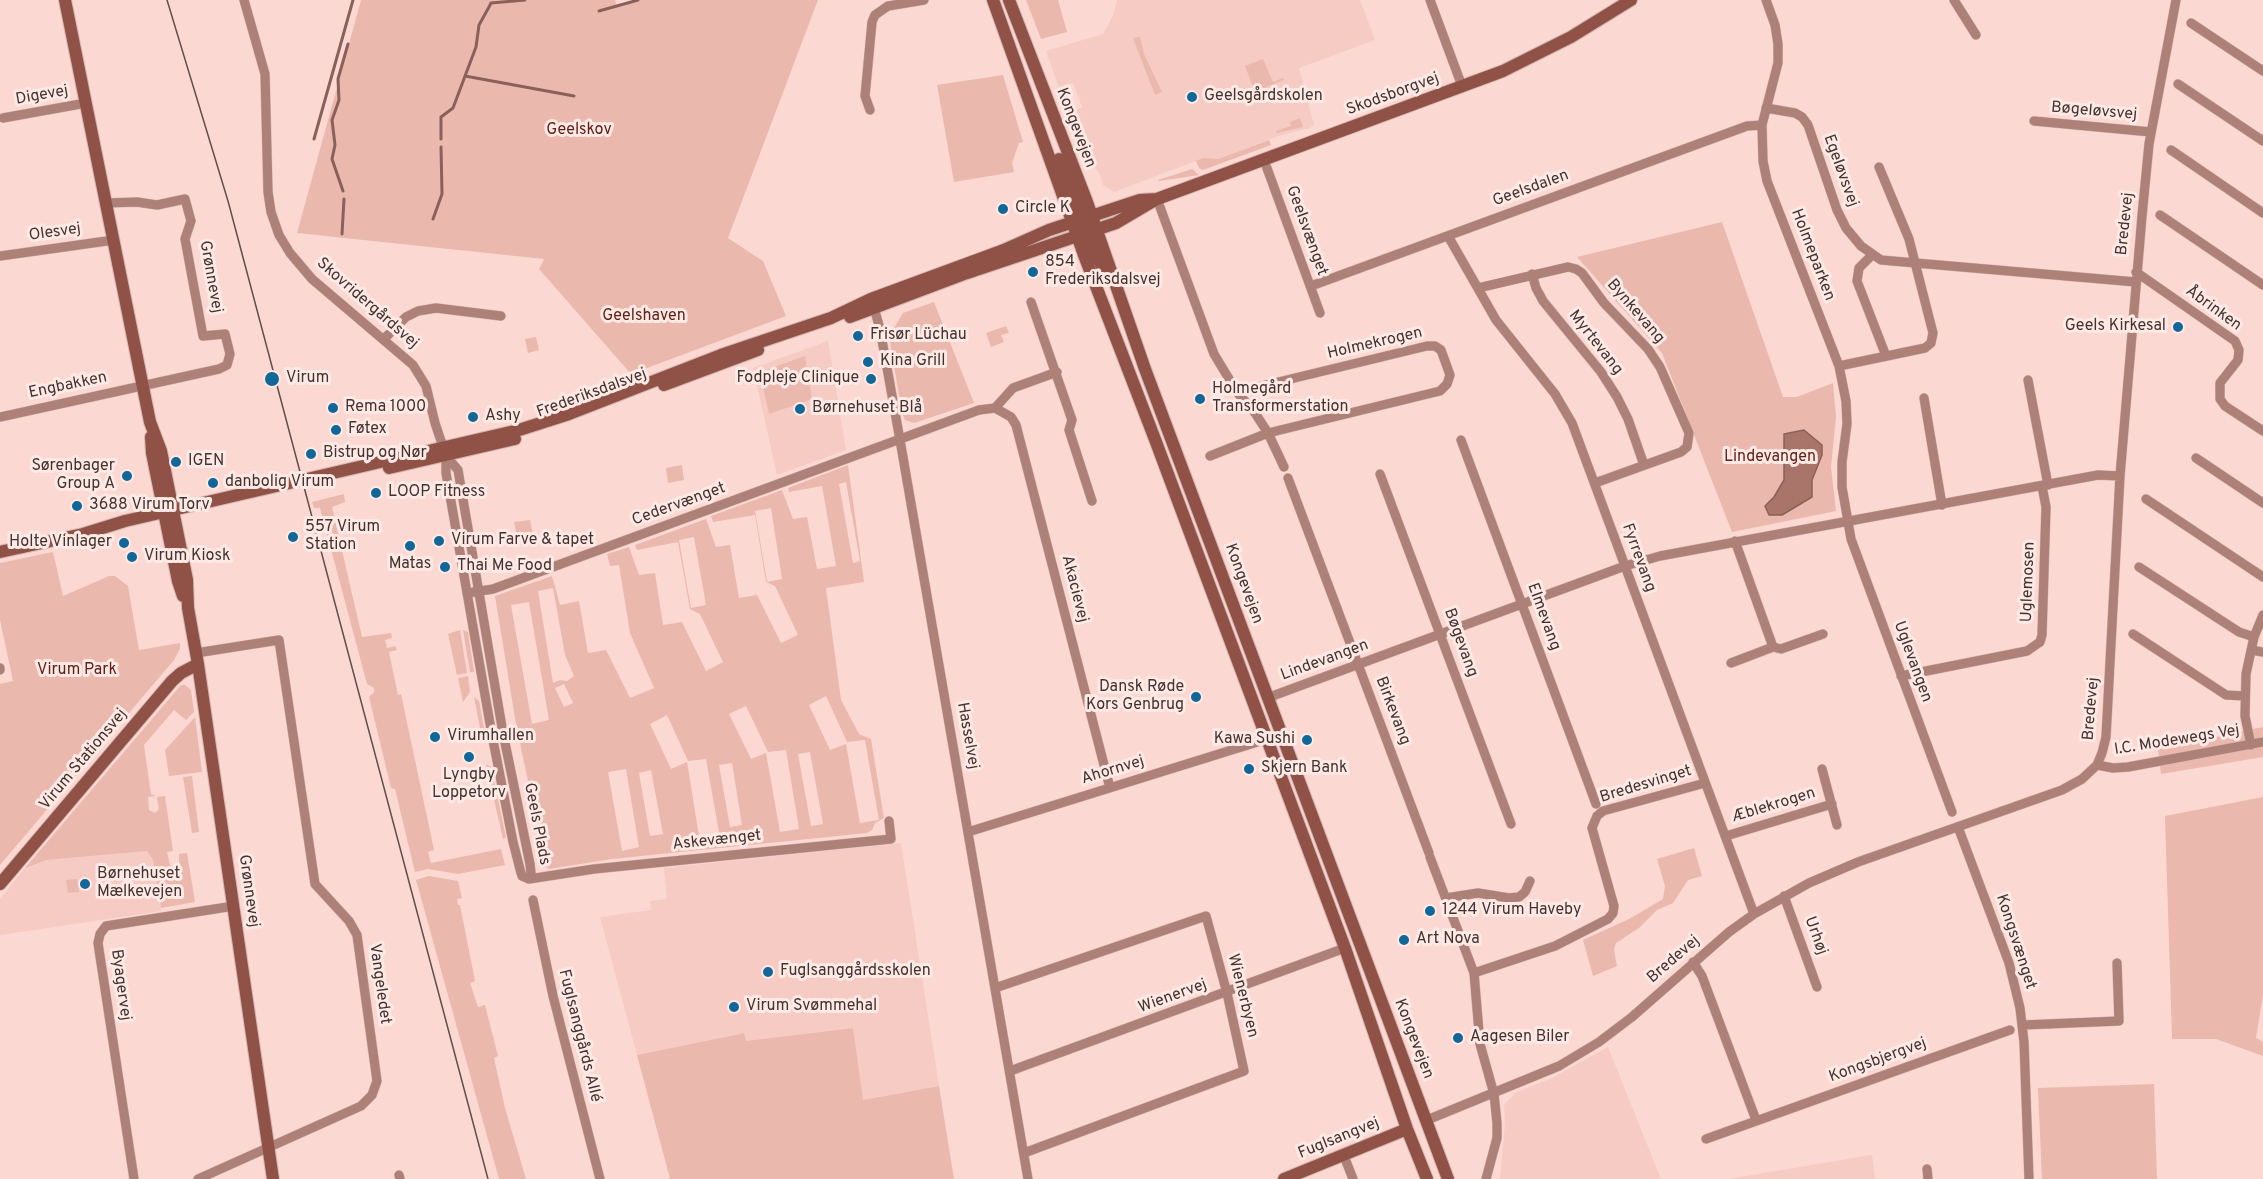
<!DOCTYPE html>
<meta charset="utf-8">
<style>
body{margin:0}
canvas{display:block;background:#fbd8d2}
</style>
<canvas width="2263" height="1179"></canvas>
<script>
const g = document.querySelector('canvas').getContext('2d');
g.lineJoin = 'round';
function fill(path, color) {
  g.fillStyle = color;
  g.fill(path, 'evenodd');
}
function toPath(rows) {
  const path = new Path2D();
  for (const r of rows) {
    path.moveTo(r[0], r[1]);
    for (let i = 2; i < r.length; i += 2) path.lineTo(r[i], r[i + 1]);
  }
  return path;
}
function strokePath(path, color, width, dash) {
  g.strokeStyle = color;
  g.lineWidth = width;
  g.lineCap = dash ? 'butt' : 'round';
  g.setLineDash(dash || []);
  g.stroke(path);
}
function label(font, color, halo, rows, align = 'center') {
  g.font = font + ' Overpass,sans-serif';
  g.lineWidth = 6;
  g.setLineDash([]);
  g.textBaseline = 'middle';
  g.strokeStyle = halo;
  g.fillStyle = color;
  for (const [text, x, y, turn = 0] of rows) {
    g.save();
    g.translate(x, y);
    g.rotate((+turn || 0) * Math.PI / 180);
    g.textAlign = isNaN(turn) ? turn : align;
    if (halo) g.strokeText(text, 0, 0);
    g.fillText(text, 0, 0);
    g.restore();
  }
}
fill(toPath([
 [1117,0,1360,0,1375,40,1299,68,1314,125,1310,128,1278,136,1202,165,1199,160,1114,192,1103,185,1100,174,1095,168,1071,112,1082,107,1073,83,1059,87,1046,51,1103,34,1113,16],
 [828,341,846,450,777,475,753,368],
 [901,843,939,1086,862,1100,853,1028,746,1041,743,1033,637,1055,600,917,651,910,650,901,667,899,664,868],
 [147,851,153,860,161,911,0,935,0,899,25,868,47,860],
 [1608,1047,1661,1179,1500,1179,1505,1124,1504,1105,1515,1093,1552,1078],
 [1872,1155,1875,1179,1729,1179]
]), '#f5cbc3');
fill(toPath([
 [361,0,615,0,617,6,638,0,818,0,728,238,763,261,786,316,631,374,539,269,544,259,297,233],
 [1026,0,1058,0,1067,32,1041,39],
 [1140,37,1144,54,1162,92,1155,95,1133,38],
 [1263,59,1273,82,1283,78,1284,80,1257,91,1253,87,1245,66],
 [1003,75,1023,142,1019,143,1012,163,1014,172,954,182,937,85],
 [1300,118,1303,127,1277,133,1276,131,1291,126,1290,122],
 [1269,140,1271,145,1203,170,1199,168,1196,161,1203,158,1218,159],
 [1192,169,1199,175,1159,181,1158,180],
 [1722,222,1783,397,1797,397,1833,383,1836,417,1831,467,1836,511,1732,532,1662,353,1577,257],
 [934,302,974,403,914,423,905,420,902,413,889,336,903,313],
 [1006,326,1009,333,1001,335,1004,342,991,347,986,333],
 [536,337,539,350,528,353,525,339],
 [805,356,812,399,769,414,760,372],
 [682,465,684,480,668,483,666,468],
 [848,465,864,582,826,588,841,700,859,734,871,739,884,818,875,823,872,830,867,833,612,859,549,869,546,867,516,724,495,596,552,576,560,605,579,601,588,653,606,650,630,698,654,688,630,633,619,565,610,566,607,554,629,547,639,575,655,573,663,625,682,622,706,671,723,662,700,614,690,609,678,542,637,550,635,545,706,519,716,547,730,545,739,598,757,595,781,643,798,635,775,586,766,582,755,515,713,522,711,516,782,490,793,519,807,517,817,569,836,566,822,486,789,492,788,488],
 [846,482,860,561,853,563,839,484],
 [771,508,782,579,767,582,755,511],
 [694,537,706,605,691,608,679,540],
 [553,588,565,655,574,676,567,681,560,680,553,683,538,591],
 [529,602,549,720,532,724,511,605],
 [564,684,573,703,564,707,555,688],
 [826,696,847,742,865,740,879,820,860,823,846,744,830,750,809,705],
 [746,706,768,752,786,750,799,829,780,832,766,753,751,759,729,714],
 [667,715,688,761,706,759,720,838,700,842,687,762,671,769,650,724],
 [810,752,823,824,811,826,798,754],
 [732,763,742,825,730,827,719,765],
 [626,769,639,847,622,851,608,772],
 [651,770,663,834,650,836,639,773],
 [344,494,345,502,332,507,362,637,391,633,392,638,385,640,387,648,395,646,397,650,389,652,398,695,401,694,434,850,428,852,431,863,501,849,505,865,458,874,428,869,415,872,395,789,391,788,369,697,374,692,374,688,367,684,320,508,314,508,312,502],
 [530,520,533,535,517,537,514,522],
 [53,552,63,596,109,576,115,576,128,586,139,650,180,643,180,649,174,660,0,865,0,684,13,681,0,620,0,563],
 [460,630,467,673,457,675,448,634],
 [463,630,468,632,474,672,470,672],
 [468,676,470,692,463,702,458,678],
 [181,685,185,685,191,690,194,712,186,720,174,710,144,745,151,794,156,796,148,797,149,810,155,813,159,809,157,797,165,796,173,851,167,852,170,865,176,868,179,867,179,854,187,853,195,902,161,908,153,860,147,851,47,860,25,868],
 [474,697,479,701,486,738,483,743],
 [195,717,202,772,169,776,165,750],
 [2263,727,2263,757,2161,774,2158,749],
 [486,764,491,767,506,837,503,839],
 [192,776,199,832,192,833,183,777],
 [2263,797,2263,995,2256,1038,2263,1042,2263,1056,2216,1039,2172,1039,2165,816],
 [1694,848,1702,876,1688,880,1673,903,1657,910,1639,928,1616,943,1614,950,1617,966,1593,976,1583,940,1629,919,1663,899,1665,886,1657,859],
 [429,876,458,881,462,898,457,899,458,905,460,905,475,981,470,983,478,1007,485,1005,498,1056,494,1058,505,1108,526,1179,499,1179,416,880],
 [77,879,79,892,68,893,66,880],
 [853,1028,863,1100,939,1086,954,1179,670,1179,637,1055,744,1033,746,1041],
 [2154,1084,2157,1179,2042,1179,2038,1088]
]), '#ebb8ae');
const water = toPath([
 [1804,430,1822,445,1822,455,1812,480,1812,497,1782,515,1769,515,1765,506,1774,497,1784,480,1784,434,1804,430]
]);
fill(water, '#a9756b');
strokePath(water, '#8a615a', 1.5);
strokePath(toPath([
 [599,11,638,0],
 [465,76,574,96],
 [314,139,353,0],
 [441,139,441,117,453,108,476,47,479,25,489,7,491,3,525,0],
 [343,191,332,159,335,145,332,120,339,100,338,79,348,44],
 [433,219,442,194,441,147],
 [342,234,344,199]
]), '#8a615a', 3);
const street = toPath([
 [244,0,265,74,268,192,271,212,279,235,290,253,312,279,413,365,426,386,435,423,446,456,446,473,492,735,513,842,521,873,522,876,529,879],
 [1430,0,1462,86],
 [1766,0,1775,25,1778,44,1778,63,1762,125,1763,161,1767,181,1839,366,1846,401,1847,424,1842,462,1842,487,1851,539,1952,812],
 [1954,0,1976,35],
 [2191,23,2263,71],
 [2178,84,2263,141],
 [1766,108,1795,113,1802,117,1808,125,1837,210,1846,228,1861,246,1881,260,2136,282],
 [870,110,865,96,872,22,875,15,888,6,924,0],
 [3,118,86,103],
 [2034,121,2151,132],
 [2171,150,2263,213],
 [1264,160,1320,313],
 [1157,199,1214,354,1237,392,1255,413,1268,433,1284,467],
 [2160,215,2263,285],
 [1448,236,1496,320,1555,394,1572,423,1754,914],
 [1872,255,1859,268,1857,281,1886,356],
 [0,256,114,240],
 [2136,272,2235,341,2239,350,2238,360,2220,383,2220,399,2225,406,2263,431],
 [1532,274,1536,288,1543,301,1601,372,1617,397,1628,419,1644,465],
 [1311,286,1747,126,1762,125],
 [1478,288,1568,267,1576,269,1582,273,1604,303,1648,349,1660,367,1689,433,1687,447,1681,452,1595,483],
 [1031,302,1072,420,1069,430,1092,501],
 [873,304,880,329,900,440,1028,1179],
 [384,339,406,317,418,311,436,308,501,316],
 [1839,366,1925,348,1931,343,1933,333,1909,239,1879,167],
 [2028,380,2048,485],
 [1924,398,1942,505],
 [995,408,1013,388,1057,372],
 [0,417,219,369,227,365,230,354,225,334,203,336,185,239,191,221,185,199,157,205,137,202,106,203],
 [1461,440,1596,804],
 [446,456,458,470,503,733,530,864,531,873,529,879],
 [1210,456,1268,433,1440,391,1447,384,1450,375,1441,350,1435,346,1427,346,1237,392],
 [2196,458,2263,503],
 [1380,474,1511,824],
 [1288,478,1429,853],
 [2146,499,2263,577],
 [1735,541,1773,647],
 [2139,567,2239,632,2254,637],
 [468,593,493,589,979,410,995,408,1011,417,1016,425,1110,788],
 [2133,634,2226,695,2244,696],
 [2251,650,2263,652],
 [196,653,279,640,315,884,349,921,357,935,377,1081,372,1095,361,1106,198,1179],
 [1731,663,1773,647,1781,649,1823,634],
 [0,668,0,670],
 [1901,676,2027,651,2040,642,2042,635,2046,507,2042,486],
 [1267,698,1625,566,1660,556,2098,475,2120,476],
 [2251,745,2245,716,2246,674,2254,637,2263,615],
 [2097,765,2113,768,2128,767,2263,742],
 [1822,769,1837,825],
 [1958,827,2009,963,2020,1008,2024,1042,2029,1179],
 [968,832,1267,739],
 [1726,836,1832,804],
 [1430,857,1474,973,1480,1044,1494,1094,1497,1123,1497,1138,1486,1179],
 [529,879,594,869,891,839,889,821],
 [1784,896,1817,987],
 [1446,898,1478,893,1509,898,1519,897,1525,892,1530,881],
 [533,900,553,996,600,1179],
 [1693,962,1702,976,1756,1120],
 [1474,973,1555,946,1608,919,1613,913,1614,906,1592,828,1597,816,1603,811,1705,783],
 [995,988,1206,916,1227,993,1244,1071,1024,1153],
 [2023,1025,2119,1021,2117,963],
 [1010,1071,1345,948],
 [1427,1120,1559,1066,1599,1042,1632,1017,1729,932,1754,914,1809,883,1858,862,2062,790,2082,779,2097,765,2102,753,2106,737,2120,476,2142,216,2149,144,2176,0],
 [1706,1139,2010,1030],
 [1344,1156,1353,1179],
 [1927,1169,1928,1179],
 [399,1175,400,1179],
 [134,1179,98,943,100,934,106,926,234,906]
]);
const secondary = toPath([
 [65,0,150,422,161,451,187,580,188,608,198,664,273,1179],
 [993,0,1084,255,1156,442,1345,948,1407,1129,1427,1179],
 [1009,0,1087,202,1145,369,1448,1179],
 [1059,159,1082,219,1087,225],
 [1082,227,1086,232,1107,278],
 [850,317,967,273,1116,223,1155,200],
 [664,385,758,350],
 [151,437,152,453,164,512,178,581,183,596],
 [389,468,515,439],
 [0,552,83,534,125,521,519,430,569,414,721,355,831,318,871,299,1004,250,1049,230,1140,200,1157,199,1503,71,1571,37,1631,0],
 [0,884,172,681,181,673,198,664],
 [1284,1179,1407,1129]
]);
strokePath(street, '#d6b7b2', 10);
strokePath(secondary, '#d6b7b2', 14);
strokePath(street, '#ad8078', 9);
strokePath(secondary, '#905147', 12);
strokePath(toPath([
 [167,0,228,201,488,1179]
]), '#614f4c', 1.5);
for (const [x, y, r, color] of [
 [1192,97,6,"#106798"],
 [1003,209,6,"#106798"],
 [1033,272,6,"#106798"],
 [2178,327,6,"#106798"],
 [858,336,6,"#106798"],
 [868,362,6,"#106798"],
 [272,379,8,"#106798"],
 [871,379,6,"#106798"],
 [1200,399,6,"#106798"],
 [333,408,6,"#106798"],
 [800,409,6,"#106798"],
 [473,417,6,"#106798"],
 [336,430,6,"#106798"],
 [311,454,6,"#106798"],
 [176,462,6,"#106798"],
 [127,476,6,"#106798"],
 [213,483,6,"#106798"],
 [376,493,6,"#106798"],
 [77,506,6,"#106798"],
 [293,537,6,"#106798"],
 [439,541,6,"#106798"],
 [124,543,6,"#106798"],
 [410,546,6,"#106798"],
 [132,557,6,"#106798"],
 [445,567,6,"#106798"],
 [1196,697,6,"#106798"],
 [435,737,6,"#106798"],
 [1307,740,6,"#106798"],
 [469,757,6,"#106798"],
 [1249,769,6,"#106798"],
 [85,884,6,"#106798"],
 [1430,911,6,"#106798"],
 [1404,940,6,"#106798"],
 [768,972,6,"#106798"],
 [734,1007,6,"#106798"],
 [1458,1038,6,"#106798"]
]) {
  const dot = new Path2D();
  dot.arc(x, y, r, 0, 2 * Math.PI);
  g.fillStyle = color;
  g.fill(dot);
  strokePath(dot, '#fee9e5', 2);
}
label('16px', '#413331', '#fee9e5', [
 ["Skodsborgvej",1393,95,-20],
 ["Digevej",42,96,-10],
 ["Bøgeløvsvej",2094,112,5],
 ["Kongevejen",1075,128,69],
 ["Egeløvsvej",1840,171,70],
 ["Geelsdalen",1531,189,-20],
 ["Bredevej",2126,224,-84],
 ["Geelsvænget",1306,231,70],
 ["Olesvej",55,233,-8],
 ["Holmeparken",1812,255,69],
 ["Grønnevej",210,277,80],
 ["Skovridergårdsvej",367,304,41],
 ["Åbrinken",2213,309,36],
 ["Bynkevang",1635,312,49],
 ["Myrtevang",1595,343,52],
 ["Holmekrogen",1375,344,-13],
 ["Engbakken",68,386,-12],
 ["Frederiksdalsvej",592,394,-20],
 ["Cedervænget",679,505,-20],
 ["Fyrrevang",1638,558,70],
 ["Uglemosen",2029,582,-88],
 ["Kongevejen",1243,584,70],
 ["Akacievej",1074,589,76],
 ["Elmevang",1543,617,70],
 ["Bøgevang",1460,643,70],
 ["Lindevangen",1325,661,-20],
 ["Uglevangen",1912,662,70],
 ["Bredevej",2092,709,-85],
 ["Birkevang",1392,711,69],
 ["Hasselvej",967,736,80],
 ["I.C. Modewegs Vej",2177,741,-9],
 ["Virum Stationsvej",84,760,-50],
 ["Ahornvej",1113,771,-17],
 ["Bredesvinget",1646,785,-17],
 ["Æblekrogen",1774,806,-17],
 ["Geels Plads",536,824,79],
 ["Askevænget",717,841,-6],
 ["Grønnevej",248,891,82],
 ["Urhøj",1815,936,70],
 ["Kongsvænget",2015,942,72],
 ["Bredevej",1674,960,-41],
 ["Vangeledet",379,984,82],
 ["Byagervej",120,985,82],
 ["Wienerbyen",1242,996,76],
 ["Wienervej",1173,997,-20],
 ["Fuglsanggårds Allé",579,1036,76],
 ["Kongevejen",1413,1039,69],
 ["Kongsbjergvej",1878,1061,-20],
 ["Fuglsangvej",1339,1139,-22]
]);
label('16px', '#413331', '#fee9e5', [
 ["Geelsgårdskolen",1204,97],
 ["Circle K",1015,209],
 ["854",1045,263],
 ["Frederiksdalsvej",1045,281],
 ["Geels Kirkesal",2166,327,"right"],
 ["Frisør Lüchau",870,336],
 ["Kina Grill",880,362],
 ["Virum",286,379],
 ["Fodpleje Clinique",859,379,"right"],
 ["Holmegård",1212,390],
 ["Transformerstation",1212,408],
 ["Rema 1000",345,408],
 ["Børnehuset Blå",812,409],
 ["Ashy",485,417],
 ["Føtex",348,430],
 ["Bistrup og Nør",323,454],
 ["IGEN",188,462],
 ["Sørenbager",115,467,"right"],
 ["Group A",115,485,"right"],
 ["danbolig Virum",225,483],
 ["LOOP Fitness",388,493],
 ["3688 Virum Torv",89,506],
 ["557 Virum",305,528],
 ["Station",305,546],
 ["Virum Farve & tapet",451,541],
 ["Holte Vinlager",112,543,"right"],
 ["Virum Kiosk",144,557],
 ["Matas",410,565,"center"],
 ["Thai Me Food",457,567],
 ["Dansk Røde",1184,688,"right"],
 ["Kors Genbrug",1184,706,"right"],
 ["Virumhallen",447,737],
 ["Kawa Sushi",1295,740,"right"],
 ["Skjern Bank",1261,769],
 ["Lyngby",469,776,"center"],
 ["Loppetorv",469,794,"center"],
 ["Børnehuset",97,875],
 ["Mælkevejen",97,893],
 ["1244 Virum Haveby",1442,911],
 ["Art Nova",1416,940],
 ["Fuglsanggårdsskolen",780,972],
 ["Virum Svømmehal",746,1007],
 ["Aagesen Biler",1470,1038]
], 'left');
label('16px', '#612017', '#fee9e5', [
 ["Geelskov",579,131],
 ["Geelshaven",644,317],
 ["Lindevangen",1770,458],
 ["Virum Park",77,671]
]);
</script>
